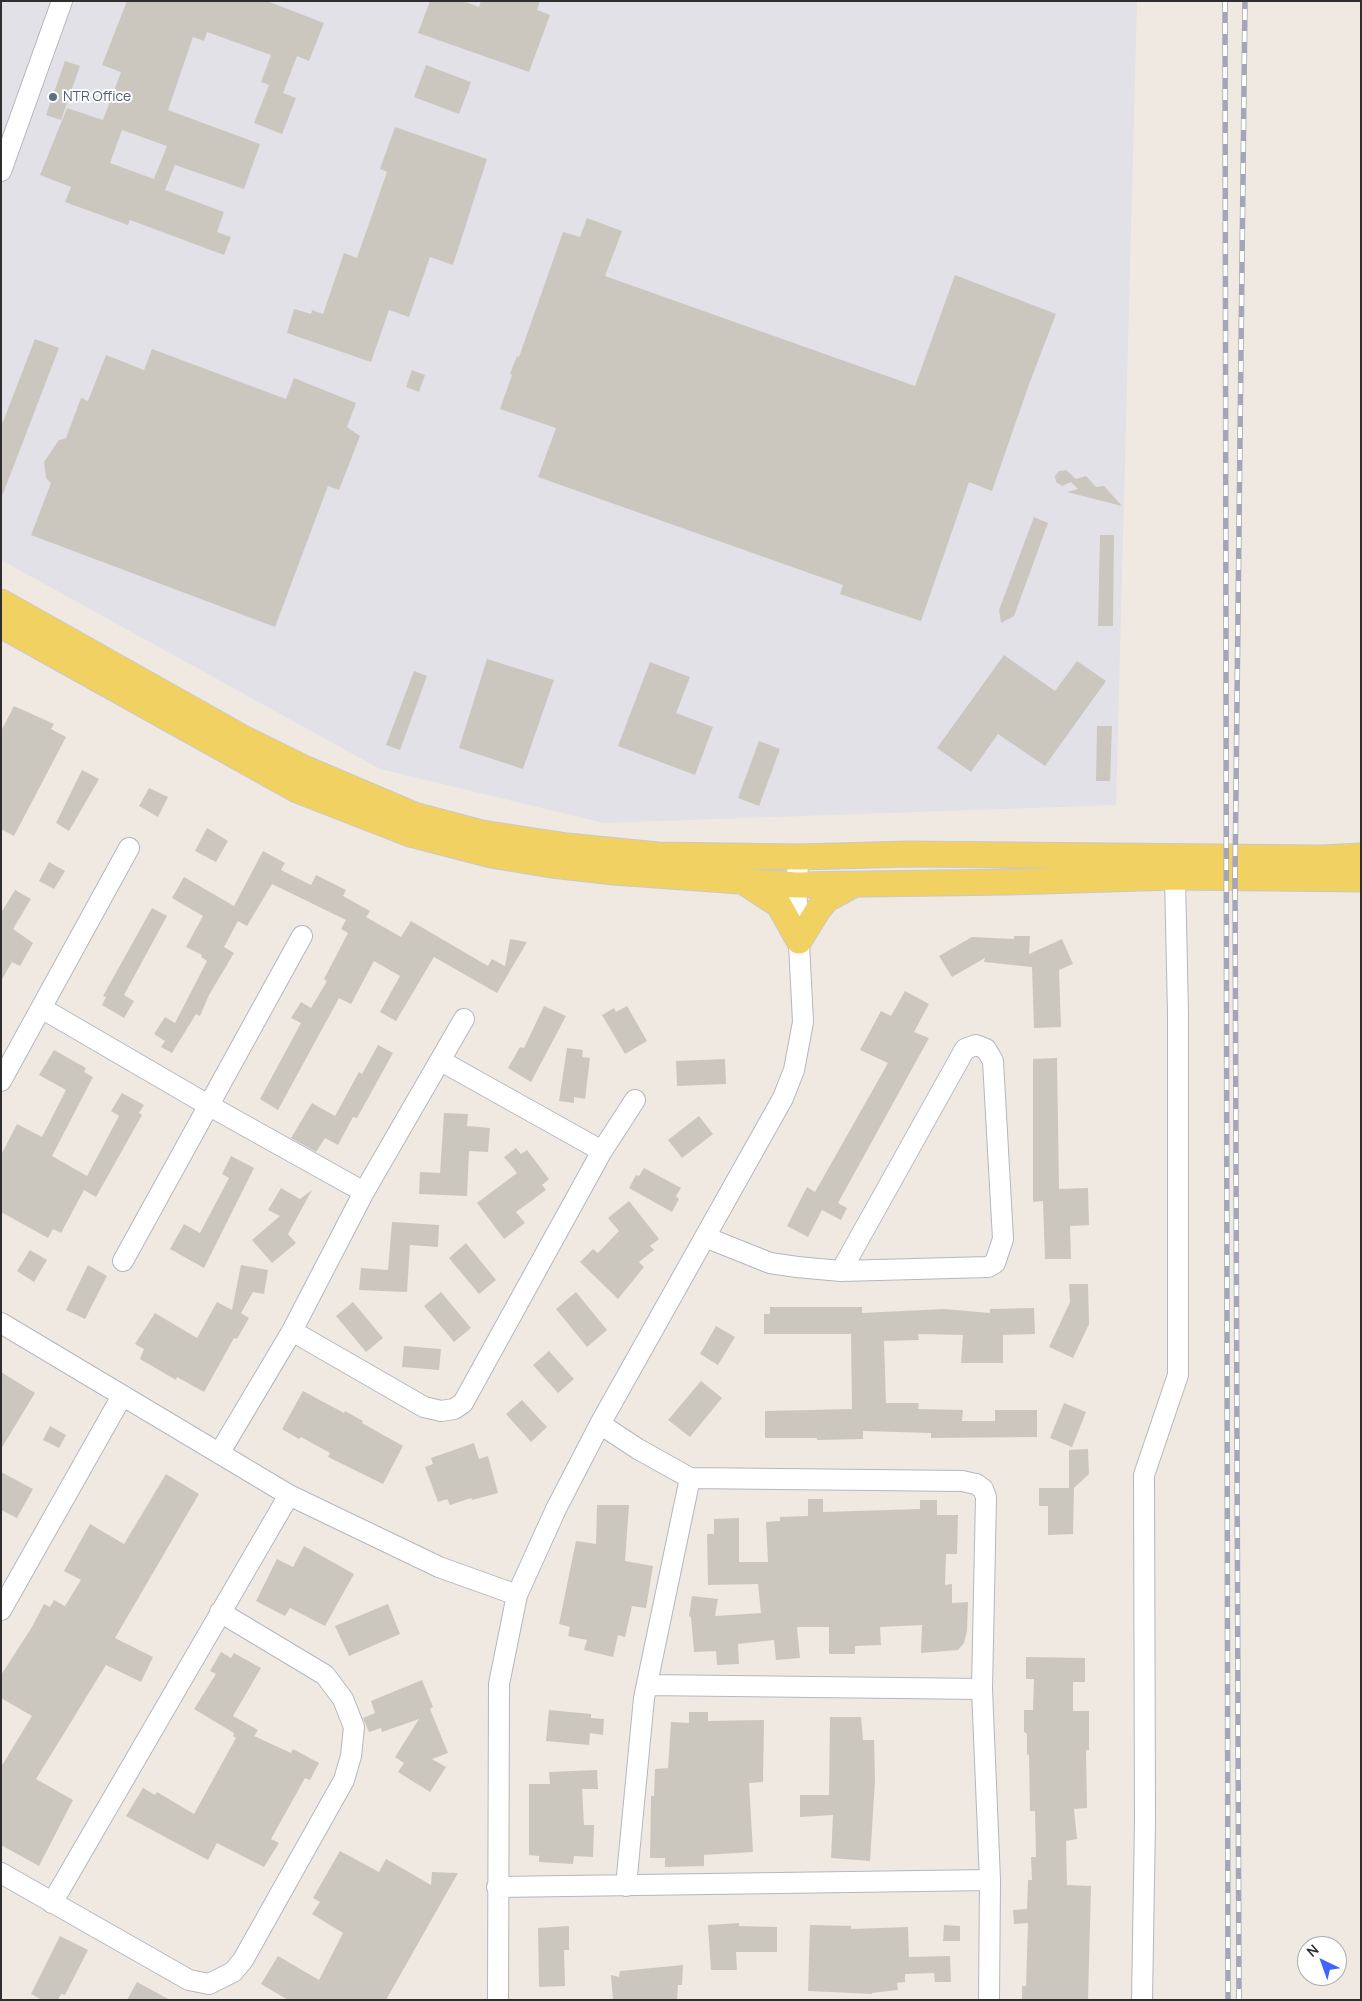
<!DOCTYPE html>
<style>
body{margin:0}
#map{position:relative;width:1362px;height:2001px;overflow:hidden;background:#efe9e1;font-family:Manrope,sans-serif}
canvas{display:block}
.frame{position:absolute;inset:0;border:2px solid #2e2e2e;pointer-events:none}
.north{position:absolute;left:1297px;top:1936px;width:50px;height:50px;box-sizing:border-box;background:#fff;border:1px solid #ababab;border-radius:50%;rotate:318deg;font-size:14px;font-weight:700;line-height:20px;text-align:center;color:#2e2e2e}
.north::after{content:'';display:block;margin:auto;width:18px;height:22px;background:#4264fb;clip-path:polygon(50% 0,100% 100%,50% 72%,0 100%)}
</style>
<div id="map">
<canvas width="1362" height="2001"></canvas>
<div class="frame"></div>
<div class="north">N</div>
</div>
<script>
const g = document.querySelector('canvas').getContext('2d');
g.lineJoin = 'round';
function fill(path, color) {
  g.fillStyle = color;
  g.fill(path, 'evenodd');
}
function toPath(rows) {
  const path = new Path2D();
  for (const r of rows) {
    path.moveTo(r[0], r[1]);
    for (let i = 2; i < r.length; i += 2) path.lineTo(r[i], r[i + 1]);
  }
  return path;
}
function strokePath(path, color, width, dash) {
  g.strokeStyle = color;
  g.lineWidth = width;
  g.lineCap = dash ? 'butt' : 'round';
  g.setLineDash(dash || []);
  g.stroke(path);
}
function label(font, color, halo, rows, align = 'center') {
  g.font = font + ' Manrope,sans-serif';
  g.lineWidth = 4;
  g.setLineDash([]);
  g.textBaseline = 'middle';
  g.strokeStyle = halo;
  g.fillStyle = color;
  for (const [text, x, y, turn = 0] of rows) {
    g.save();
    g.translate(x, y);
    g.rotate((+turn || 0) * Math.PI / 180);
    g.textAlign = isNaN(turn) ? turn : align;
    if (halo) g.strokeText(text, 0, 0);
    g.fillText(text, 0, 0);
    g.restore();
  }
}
fill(toPath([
 [1,1,1137,1,1116,805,604,823,380,769,1,560]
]), '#e3e1e8');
fill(toPath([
 [127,1,267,1,324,23,309,61,297,56,283,93,296,98,282,134,254,123,269,85,261,82,271,55,207,32,204,41,193,37,168,110,260,144,244,189,175,165,165,190,224,212,217,232,231,237,224,255,130,220,128,225,65,202,71,187,40,175,67,108,103,120,121,72,102,65],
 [122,130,167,146,154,179,110,163],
 [430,1,463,1,479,7,481,1,540,1,537,10,550,15,529,72,418,33],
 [65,61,80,66,61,120,46,115],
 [426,65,471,82,459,114,414,97],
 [395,127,487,159,453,265,430,257,409,317,389,310,371,362,287,333,294,309,311,314,312,310,323,314,344,253,357,258,387,172,380,169],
 [587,218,622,231,605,276,915,386,955,275,1056,314,1028,387,992,491,969,482,921,621,840,594,843,585,538,477,556,428,500,409,512,375,510,374,517,356,519,357,563,232,580,237],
 [35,339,59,348,1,499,1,427],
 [152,349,286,399,294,378,356,403,347,427,360,436,339,490,328,486,275,627,31,535,51,483,46,478,44,462,59,440,66,438,81,398,88,401,106,355,144,370],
 [412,370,425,375,419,392,406,387],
 [1066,470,1076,479,1086,476,1096,487,1104,486,1122,506,1067,492,1078,489,1071,482,1062,486,1056,482,1055,476,1059,471],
 [1034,517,1048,523,1014,616,1001,623,999,610],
 [1100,535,1114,535,1113,626,1098,626],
 [1004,655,1055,691,1077,661,1106,681,1045,766,998,734,971,772,937,748],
 [487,659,554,680,523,769,459,748],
 [650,662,690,677,676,713,713,727,695,775,618,746],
 [414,671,427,676,400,750,386,745],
 [14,706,54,724,51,729,66,737,14,836,1,829,1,731],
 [1097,726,1112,726,1110,781,1096,781],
 [759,741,780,749,759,806,738,798],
 [82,770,99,779,69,831,56,823],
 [149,788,168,797,158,817,139,806],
 [207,828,228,841,216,862,195,851],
 [263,851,285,863,281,870,311,885,316,875,346,890,343,896,370,911,366,917,401,937,411,921,488,966,492,959,505,966,510,939,527,942,497,993,434,957,396,1021,380,1012,400,976,374,961,351,1004,339,998,278,1110,260,1099,301,1023,291,1018,301,1002,311,1008,327,981,324,979,348,933,341,929,346,920,272,884,247,926,238,921,224,947,234,953,209,995,200,1016,196,1014,172,1053,161,1047,165,1041,154,1034,165,1017,175,1023,207,961,201,957,202,955,186,947,203,916,172,898,184,877,234,906],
 [49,862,65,871,54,889,39,881],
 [15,890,31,899,13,929,33,943,20,966,12,962,1,981,1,913],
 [152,908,167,916,124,995,134,1001,124,1018,102,1005,106,997,103,996],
 [1014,936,1030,936,1029,954,1062,939,1073,964,1059,970,1061,1027,1034,1028,1032,967,984,962,985,958,952,977,939,956,972,937,1014,939],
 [905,991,929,1004,914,1032,929,1038,838,1203,847,1208,841,1220,822,1210,808,1237,787,1226,807,1187,815,1192,888,1063,860,1050,881,1011,891,1016],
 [544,1006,566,1016,531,1082,508,1068,520,1047,524,1048],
 [627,1006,647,1041,625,1054,602,1015,614,1008,616,1012],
 [378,1045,393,1053,357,1118,353,1117,338,1145,325,1138,316,1152,291,1138,312,1103,335,1116,359,1072,362,1074],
 [567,1048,583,1050,582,1057,590,1058,585,1099,574,1097,574,1103,559,1101],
 [54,1050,86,1068,84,1072,93,1077,52,1156,87,1176,119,1116,111,1111,122,1093,144,1105,139,1113,142,1115,96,1197,84,1190,61,1233,53,1229,48,1238,1,1212,1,1155,17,1124,42,1137,66,1090,39,1075],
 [1057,1058,1059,1189,1088,1188,1089,1225,1070,1226,1071,1259,1045,1259,1043,1201,1033,1202,1033,1059],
 [725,1059,726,1084,677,1086,676,1061],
 [444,1113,468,1114,467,1126,490,1128,488,1152,469,1151,467,1196,419,1194,420,1172,440,1173],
 [699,1116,713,1134,682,1158,668,1140],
 [516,1148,521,1154,527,1150,549,1179,542,1185,546,1190,516,1212,525,1223,504,1239,477,1203,517,1173,504,1157],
 [231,1156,254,1168,204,1268,170,1249,184,1224,200,1233,229,1178,222,1174],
 [644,1168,681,1188,676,1196,679,1199,672,1212,629,1188,636,1175,639,1176],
 [281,1188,300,1199,312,1190,288,1234,296,1243,272,1263,252,1240,280,1216,268,1210],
 [629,1201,659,1239,650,1246,654,1250,639,1262,644,1267,618,1299,580,1262,593,1249,598,1253,619,1231,608,1218],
 [392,1222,439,1225,438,1247,410,1245,407,1292,359,1290,361,1268,388,1270],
 [466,1243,496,1280,479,1294,449,1258],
 [30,1250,47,1260,34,1282,17,1271],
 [88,1265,107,1276,85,1319,66,1310],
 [241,1265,268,1270,264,1294,253,1292,241,1313,249,1318,237,1339,234,1338,204,1392,177,1377,176,1380,140,1359,144,1349,135,1344,155,1313,197,1338,217,1302,232,1310],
 [1069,1284,1088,1284,1089,1324,1073,1358,1049,1347,1070,1302],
 [441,1292,471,1328,454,1342,424,1306],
 [576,1292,607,1330,587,1347,556,1309],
 [353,1302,383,1338,366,1352,336,1316],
 [770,1307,862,1307,862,1313,944,1309,990,1313,990,1309,1034,1308,1035,1334,1003,1335,1003,1363,961,1363,963,1335,918,1334,919,1340,884,1341,886,1403,919,1403,918,1409,963,1410,962,1421,995,1421,995,1410,1037,1410,1037,1437,931,1438,931,1433,863,1431,863,1439,817,1440,817,1438,765,1438,765,1411,852,1409,851,1334,764,1334,764,1314,770,1314],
 [716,1326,735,1337,718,1365,700,1354],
 [404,1346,441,1349,439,1370,402,1367],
 [549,1351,574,1379,558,1393,533,1365],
 [1,1372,35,1393,1,1449],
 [701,1381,722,1398,690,1437,668,1420],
 [303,1391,344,1413,345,1411,363,1421,362,1423,403,1446,383,1484,328,1457,330,1453,301,1437,299,1439,282,1429],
 [522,1400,547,1427,531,1442,506,1414],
 [1064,1403,1086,1412,1072,1447,1050,1438],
 [50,1426,66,1435,59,1448,43,1440],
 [474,1443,479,1459,488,1456,498,1493,472,1500,471,1498,450,1505,447,1499,438,1502,425,1467,433,1464,431,1458],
 [1088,1449,1089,1474,1074,1488,1073,1534,1048,1535,1048,1506,1039,1506,1039,1488,1069,1488,1069,1450],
 [1,1472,33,1489,17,1518,1,1510],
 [166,1474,199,1494,115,1638,153,1657,141,1682,106,1665,36,1779,73,1800,39,1866,1,1845,1,1767,32,1716,1,1698,1,1675,32,1627,44,1604,50,1607,54,1600,65,1606,81,1580,64,1571,90,1524,124,1544],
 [808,1499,823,1499,823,1512,920,1509,920,1500,937,1500,937,1515,958,1515,957,1554,946,1554,945,1585,952,1584,952,1603,968,1602,967,1631,964,1643,958,1650,921,1653,922,1625,880,1627,881,1645,855,1646,855,1654,829,1654,829,1627,797,1627,800,1658,776,1660,774,1640,738,1644,739,1664,717,1665,716,1651,694,1652,691,1617,689,1616,692,1596,718,1599,715,1616,761,1613,758,1584,708,1585,707,1534,714,1534,714,1519,739,1518,739,1562,768,1562,766,1522,780,1521,780,1517,808,1516],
 [597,1505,629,1505,625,1561,653,1566,646,1608,632,1606,625,1637,618,1635,613,1657,584,1650,587,1640,568,1636,570,1627,559,1624,576,1541,596,1544],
 [304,1546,354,1574,325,1626,290,1608,285,1616,256,1601,277,1559,293,1567],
 [388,1604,400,1634,349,1656,335,1626],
 [221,1652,231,1658,234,1653,261,1668,233,1716,258,1730,254,1736,291,1753,293,1749,319,1763,310,1780,305,1778,271,1839,279,1843,264,1867,217,1843,208,1860,126,1816,143,1788,155,1795,157,1792,194,1814,236,1738,233,1736,234,1733,194,1709,216,1674,210,1671],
 [1026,1657,1085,1658,1085,1682,1073,1682,1073,1711,1089,1711,1089,1750,1086,1750,1087,1808,1074,1809,1077,1839,1066,1841,1067,1885,1091,1886,1088,2000,1022,2000,1022,1986,1026,1986,1028,1923,1014,1924,1013,1910,1027,1909,1028,1880,1032,1880,1031,1857,1036,1857,1035,1811,1030,1811,1029,1755,1027,1754,1027,1734,1024,1732,1024,1710,1033,1710,1034,1679,1026,1679],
 [422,1680,433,1707,430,1709,448,1753,432,1759,446,1767,430,1792,398,1772,404,1763,395,1757,419,1719,382,1732,381,1728,369,1732,363,1718,375,1713,371,1701],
 [549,1710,591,1714,591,1718,604,1719,603,1735,590,1733,589,1745,546,1741],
 [689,1712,708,1712,708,1721,764,1720,763,1782,749,1783,753,1852,704,1855,704,1866,665,1867,665,1858,650,1858,651,1796,654,1796,655,1769,668,1768,671,1722,689,1723],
 [830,1717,861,1717,863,1740,874,1740,875,1780,870,1861,831,1858,833,1815,800,1817,800,1795,829,1795],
 [597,1770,598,1789,582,1789,584,1825,594,1825,593,1857,574,1856,573,1864,539,1862,539,1856,529,1855,529,1784,550,1784,549,1772],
 [340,1851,379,1872,386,1859,431,1885,432,1872,458,1873,386,2000,288,2000,261,1984,278,1956,319,1980,343,1933,312,1914,320,1902,313,1898],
 [739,1923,739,1926,777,1927,777,1952,736,1952,737,1970,711,1970,708,1925],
 [810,1925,851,1926,851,1929,908,1927,909,1957,950,1956,951,1982,935,1982,934,1973,905,1974,905,1982,897,1983,898,1990,872,1993,872,1994,808,1991],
 [944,1925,960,1926,960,1941,943,1941],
 [569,1926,569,1950,564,1950,565,1986,539,1987,538,1928],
 [60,1936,88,1950,65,1995,61,1994,58,2000,42,2000,31,1994],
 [683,1965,682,1985,678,1985,677,2000,613,2000,611,1975,619,1977,620,1971],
 [137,1982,170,2000,127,2000]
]), '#cbc7bf');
const minor = toPath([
 [1,171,62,1],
 [43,1009,208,1105,364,1192],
 [441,1061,602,1151],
 [1,1081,129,848],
 [705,1237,770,1263,797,1267,841,1271,988,1267,995,1263,1003,1239,993,1061,986,1049,976,1045,965,1049,841,1271],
 [123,1261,302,936],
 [1,1323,289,1495,439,1567,517,1595],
 [292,1331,424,1407,441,1411,454,1409,463,1403,602,1151,635,1100],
 [600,1424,638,1449,690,1478,962,1481,976,1484,983,1489,986,1497,982,1689,990,1880,989,2000],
 [220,1452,292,1331,364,1192,464,1019],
 [1,1610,122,1396],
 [647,1685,982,1689],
 [1,1873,189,1980,209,1984,233,1972,243,1960,344,1780,351,1756,354,1727,343,1699,325,1675,220,1612],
 [626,1886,644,1698,690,1478],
 [497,1887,990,1880],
 [52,1903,289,1495],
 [498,2000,499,1684,517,1595,556,1509,600,1424,783,1098,794,1070,803,1022,796,885,799,857],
 [1142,2000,1145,1821,1144,1475,1178,1375,1178,1014,1175,877]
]);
const major = toPath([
 [1,602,241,737,306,769,414,815,482,833,567,846,658,855,799,857,909,854,1321,858,1361,856],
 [1,625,297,790,410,834,491,855,552,865,614,872,796,885,1010,882,1175,877,1361,879],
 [744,882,779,905,799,941],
 [799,941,818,910,827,899,853,885]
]);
strokePath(minor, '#b4b7c1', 22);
strokePath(major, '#c9c9c9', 27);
strokePath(minor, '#fff', 20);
strokePath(major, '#f2d163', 25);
const rail = toPath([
 [1225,1,1228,2000],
 [1239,2000,1235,878,1245,1]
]);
strokePath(rail, '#a3a6b8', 5.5);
strokePath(rail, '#fff', 4, [11]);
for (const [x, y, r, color] of [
 [53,97,5,"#5c6f8a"]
]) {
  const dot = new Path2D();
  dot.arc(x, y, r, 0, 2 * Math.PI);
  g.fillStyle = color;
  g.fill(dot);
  strokePath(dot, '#fff', 2);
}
label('14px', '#4e5e75', '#fff', [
 ["NTR Office",63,97]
], 'left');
</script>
